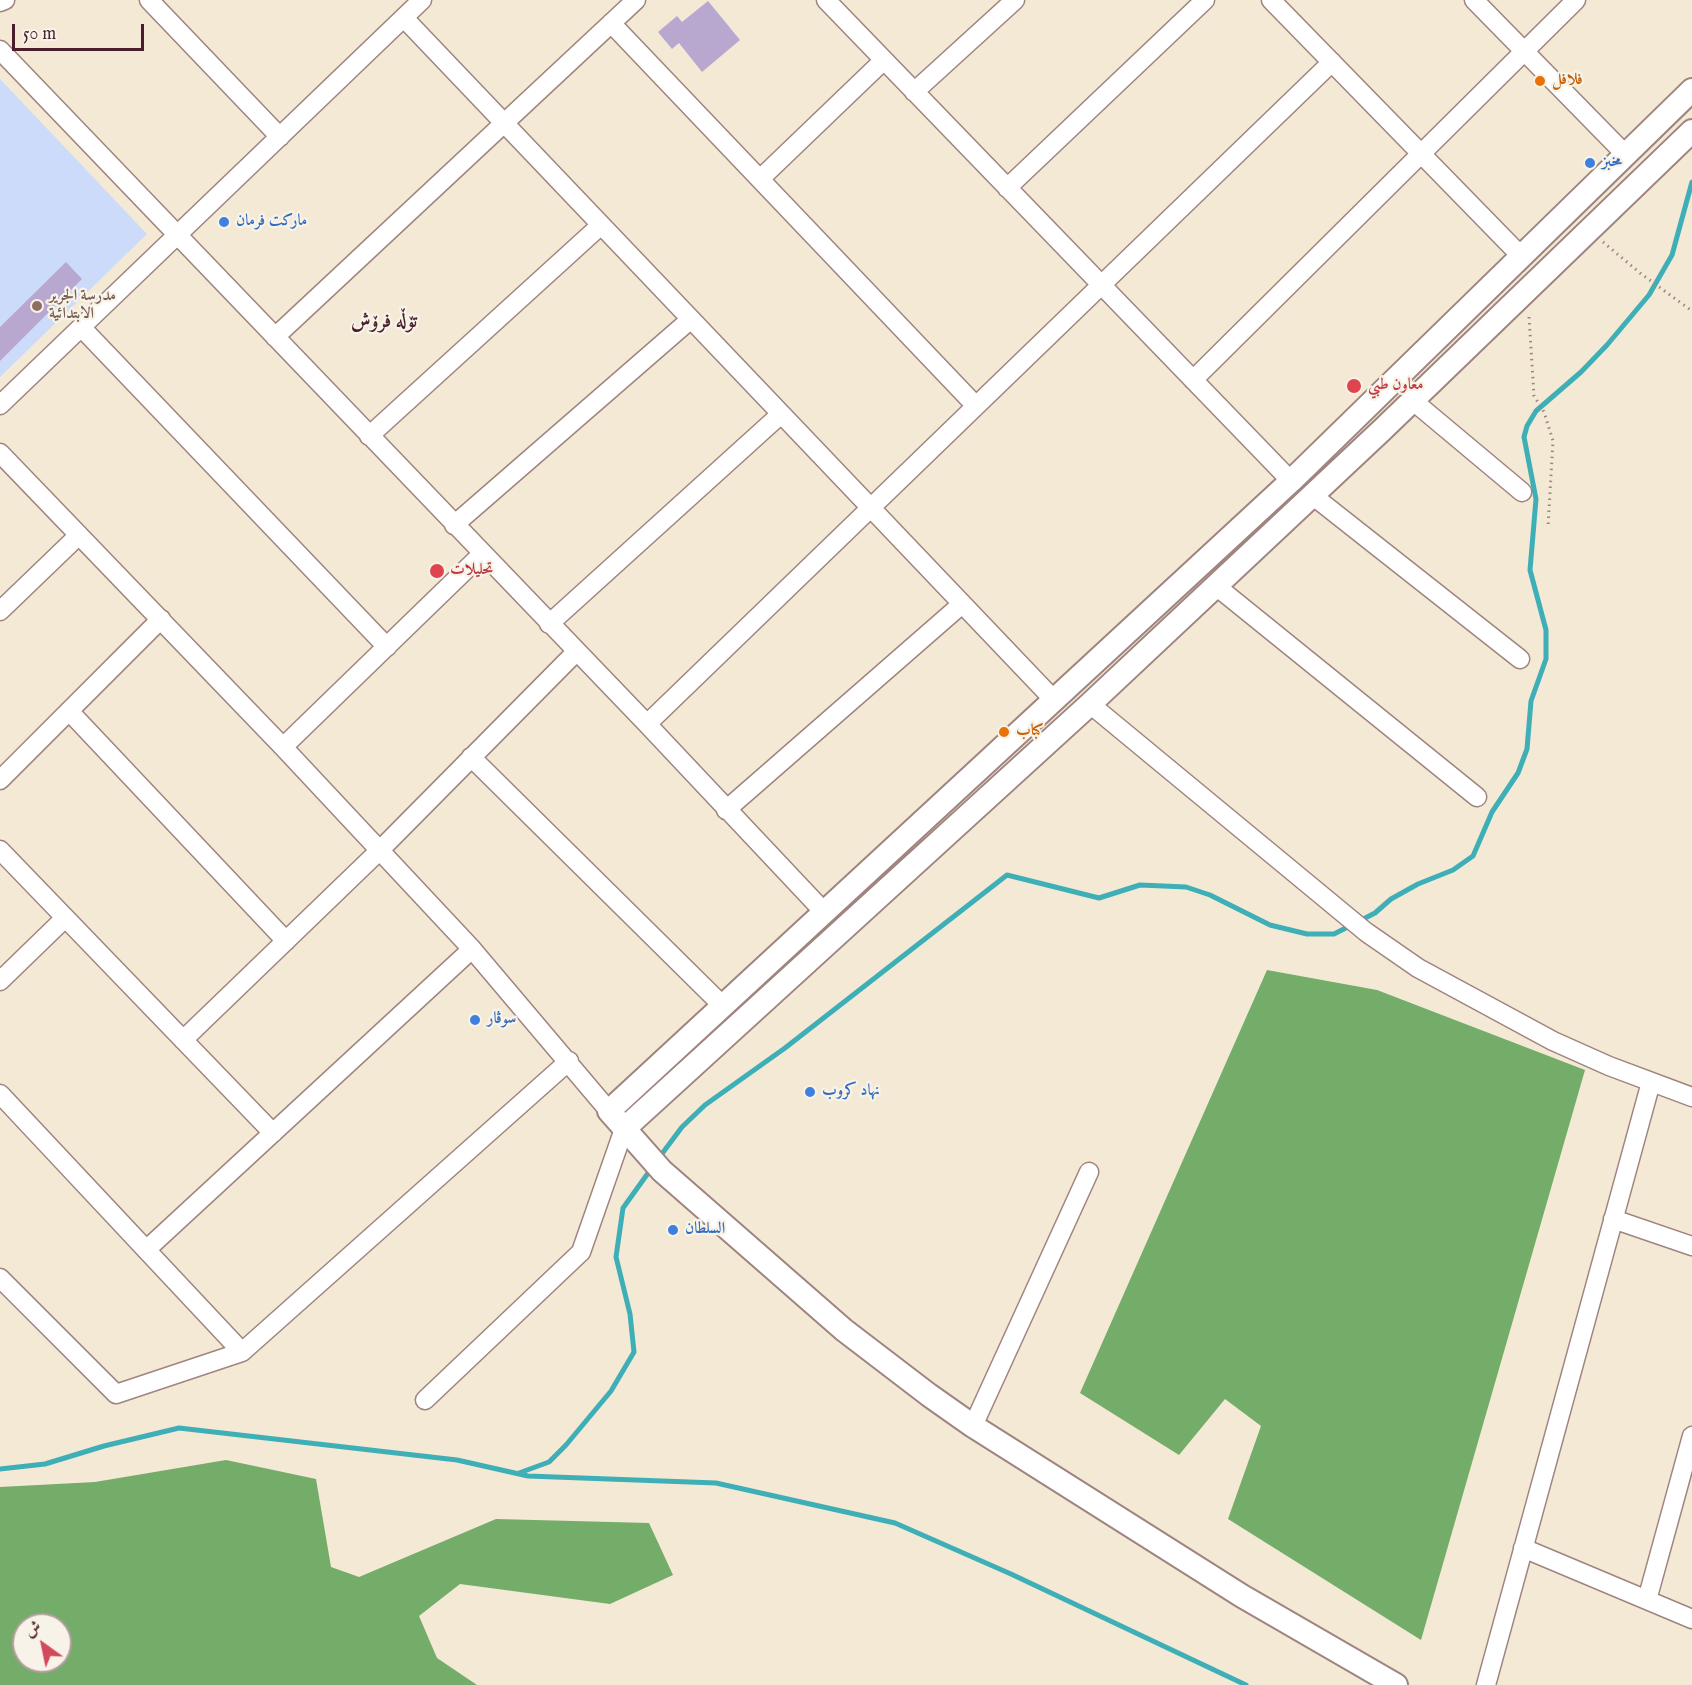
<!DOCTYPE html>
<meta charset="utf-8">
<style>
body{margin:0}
#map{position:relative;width:1692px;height:1685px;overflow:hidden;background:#f4e9d4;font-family:"IM FELL English",Amiri,serif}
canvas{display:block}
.north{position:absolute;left:12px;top:1613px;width:60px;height:60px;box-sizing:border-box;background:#f7f3e8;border:2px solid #b29e9c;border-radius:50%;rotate:327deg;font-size:16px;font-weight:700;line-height:24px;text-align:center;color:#4a1f2b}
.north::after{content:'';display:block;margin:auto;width:21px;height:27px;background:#d1495b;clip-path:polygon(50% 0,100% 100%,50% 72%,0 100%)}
.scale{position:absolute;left:12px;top:24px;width:132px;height:27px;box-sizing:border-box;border:3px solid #4a1f2b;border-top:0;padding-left:8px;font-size:18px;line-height:21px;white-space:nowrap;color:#4a1f2b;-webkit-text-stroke:4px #f7f3e8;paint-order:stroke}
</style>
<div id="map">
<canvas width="1692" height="1685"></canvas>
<div class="north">ش</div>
<div class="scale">50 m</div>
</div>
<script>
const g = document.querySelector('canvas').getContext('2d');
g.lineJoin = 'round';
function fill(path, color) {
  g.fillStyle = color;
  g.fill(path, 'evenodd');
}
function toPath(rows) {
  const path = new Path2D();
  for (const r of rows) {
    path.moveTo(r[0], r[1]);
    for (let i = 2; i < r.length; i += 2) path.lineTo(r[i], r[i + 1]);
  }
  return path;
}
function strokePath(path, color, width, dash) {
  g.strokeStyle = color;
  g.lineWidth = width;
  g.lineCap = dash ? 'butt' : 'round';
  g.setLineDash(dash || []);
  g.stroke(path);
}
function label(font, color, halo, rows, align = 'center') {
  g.font = font + ' "IM FELL English",Amiri,serif';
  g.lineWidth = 4.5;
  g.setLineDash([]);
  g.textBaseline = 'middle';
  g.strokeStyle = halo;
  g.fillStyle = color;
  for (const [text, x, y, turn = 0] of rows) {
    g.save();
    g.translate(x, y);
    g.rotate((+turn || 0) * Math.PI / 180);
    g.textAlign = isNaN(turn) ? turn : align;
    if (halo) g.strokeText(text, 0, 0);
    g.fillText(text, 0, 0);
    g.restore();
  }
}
fill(toPath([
 [0,79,147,234,0,377]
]), '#cddbfa');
fill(toPath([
 [1267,970,1377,990,1585,1070,1421,1640,1228,1519,1261,1426,1225,1399,1179,1455,1080,1393],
 [226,1460,316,1479,331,1567,359,1577,496,1519,649,1523,673,1575,610,1604,460,1584,419,1616,437,1658,477,1685,0,1685,0,1487,95,1482],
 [24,1625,60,1625,60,1661,24,1661]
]), '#74ac6a');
strokePath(toPath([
 [658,1159,682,1127,705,1105,785,1048,1007,875,1099,898,1140,885,1186,887,1210,895,1270,925,1307,934,1334,934,1375,913,1391,899,1418,884,1453,870,1473,856,1492,812,1518,773,1527,749,1531,701,1546,659,1546,630,1530,570,1536,499,1524,437,1527,426,1536,411,1581,372,1607,345,1649,295,1672,255,1692,182],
 [0,1469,45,1464,104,1446,179,1428,457,1460,528,1476,716,1483,895,1523,1011,1574,1246,1685],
 [519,1473,549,1462,566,1445,611,1391,634,1352,630,1314,616,1257,623,1208,651,1169]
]), '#3eafb7', 5);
fill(toPath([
 [708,1,740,40,702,72,679,43,672,49,658,32,677,16,682,22],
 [66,262,82,279,0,361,0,327]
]), '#b8a7cf');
const minor = toPath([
 [149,0,280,137],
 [826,0,1291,481],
 [1271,0,1520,255],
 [1474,0,1625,154],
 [0,2,5,0],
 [404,18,1054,700],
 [611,23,976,406],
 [0,50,647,724,825,913],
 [914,92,1015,0],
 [760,179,884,60],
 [1007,188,1205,0],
 [81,327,387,647],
 [275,337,636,0],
 [1193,380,1576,0],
 [1412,400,1522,492],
 [0,405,422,0],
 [369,436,601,225],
 [0,453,283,747,472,949,609,1111],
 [1312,495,1520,659],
 [454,525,691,319],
 [1216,586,1477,797],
 [0,611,79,535],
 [549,624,781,414],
 [1090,704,1366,932,1418,968,1553,1041,1609,1066,1692,1097],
 [69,711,286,941],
 [647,724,1332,62],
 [283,747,482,554],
 [471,757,723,1006],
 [0,780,161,619],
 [726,810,962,604],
 [0,850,273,1133],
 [0,981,65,918],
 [183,1040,379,851,576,652],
 [0,1094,242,1352],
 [1613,1219,1692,1246],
 [146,1250,472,949],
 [0,1278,116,1394,242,1352,569,1061],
 [425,1400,581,1252,624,1129],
 [973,1426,1089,1172],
 [1523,1548,1692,1619],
 [1647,1600,1692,1436],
 [1486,1685,1651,1082]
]);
const major = toPath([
 [624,1129,1090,704,1382,430,1692,131],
 [1396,1685,1242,1596,973,1426,929,1395,844,1330,662,1171,609,1111,1291,481,1692,90]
]);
strokePath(minor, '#9f8480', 21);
strokePath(major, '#9f8480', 26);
strokePath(toPath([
 [1603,242,1640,273,1692,311],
 [1529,317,1534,396,1544,412,1553,441,1548,527]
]), '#9f8480', 3, [1.5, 4.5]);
strokePath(minor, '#fff', 18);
strokePath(major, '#fff', 22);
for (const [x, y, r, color] of [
 [1540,81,6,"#e8710a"],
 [1590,163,6,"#3f7fe0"],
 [224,222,6,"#3f7fe0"],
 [37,306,6,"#8d6e63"],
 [1354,386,8,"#e0444e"],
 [437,571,8,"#e0444e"],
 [1004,732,6,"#e8710a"],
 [475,1020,6,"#3f7fe0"],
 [810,1092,6,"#3f7fe0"],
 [673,1230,6,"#3f7fe0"]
]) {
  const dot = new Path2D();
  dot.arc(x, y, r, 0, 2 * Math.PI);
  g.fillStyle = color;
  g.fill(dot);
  strokePath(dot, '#f7f3e8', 2);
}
label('bold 16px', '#c56008', '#f7f3e8', [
 ["فلافل",1552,81],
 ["كباب",1016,732]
], 'left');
label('bold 16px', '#366cbe', '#f7f3e8', [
 ["مخبز",1602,163],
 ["مارکت فرمان",236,222],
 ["سوڤار",487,1020],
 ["نهاد كروب",822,1092],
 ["السلطان",685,1230]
], 'left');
label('bold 16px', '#785e54', '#f7f3e8', [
 ["مدرسة الجرير",49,297],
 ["الابتدائية",49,315]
], 'left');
label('bold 16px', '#be3a42', '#f7f3e8', [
 ["معاون طبي",1368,386],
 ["تحلیلات",450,571]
], 'left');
label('bold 20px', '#4a1f2b', '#f7f3e8', [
 ["تۆڵە فرۆش",384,323]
]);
</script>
